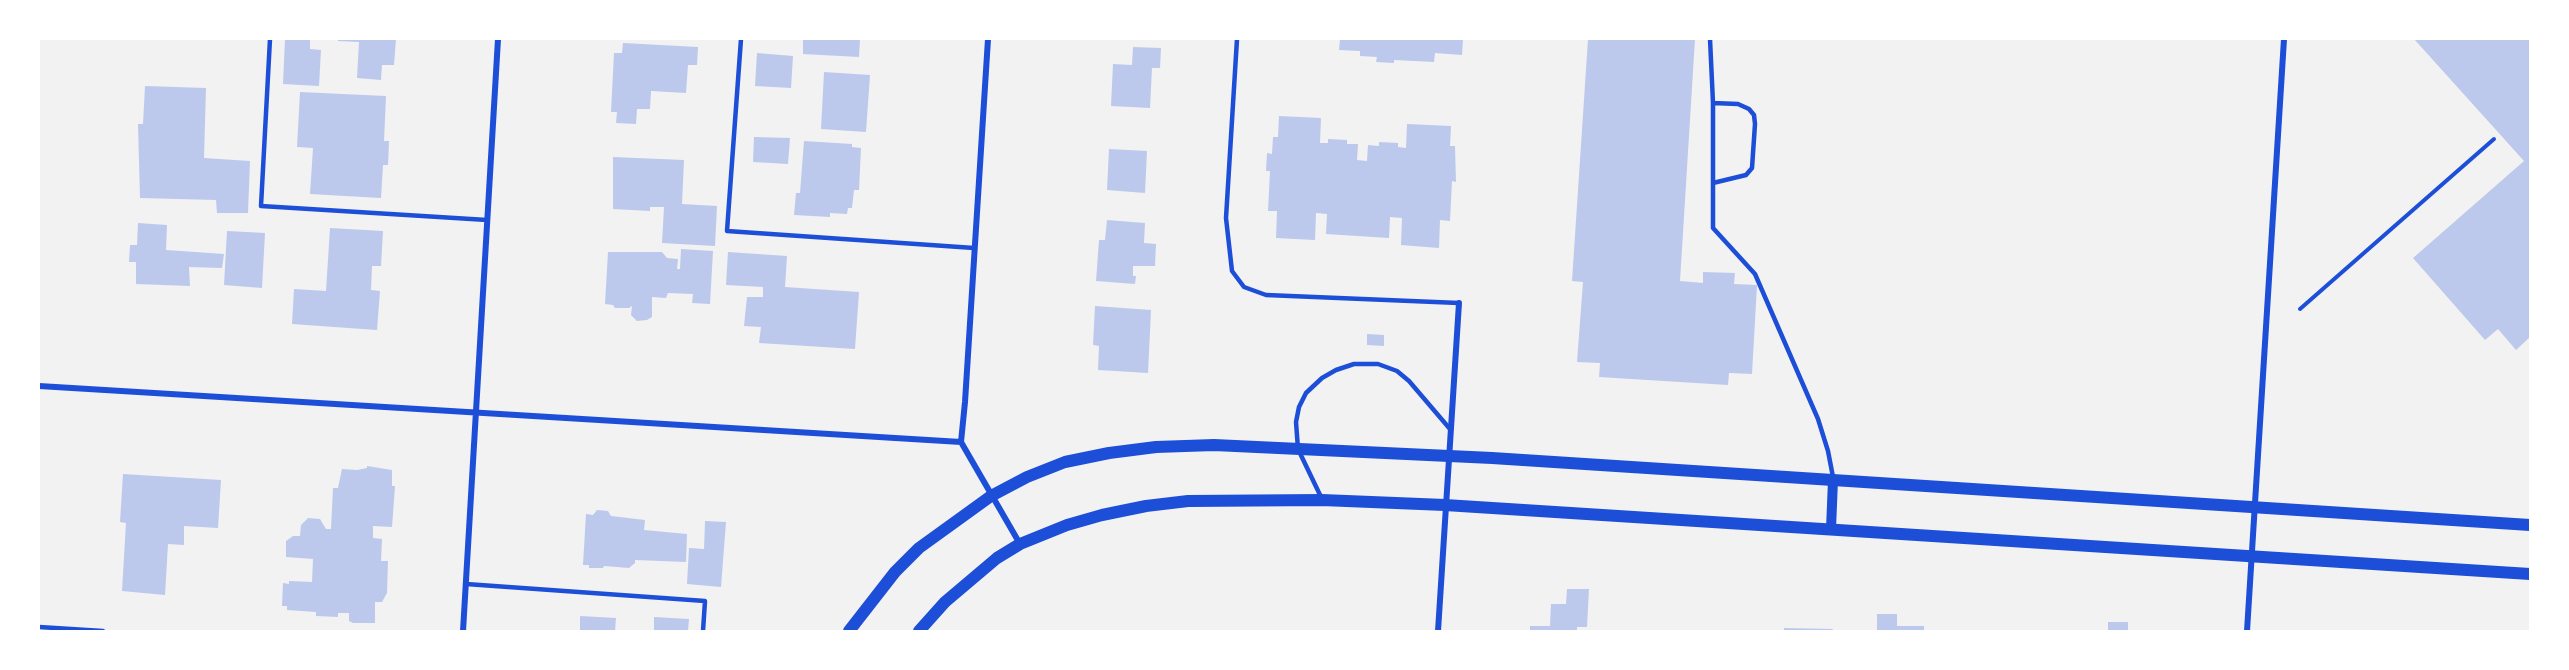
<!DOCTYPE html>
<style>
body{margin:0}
#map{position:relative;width:2569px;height:670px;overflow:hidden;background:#f2f2f2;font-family:Arial,sans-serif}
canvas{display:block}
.frame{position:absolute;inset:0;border:40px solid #fff;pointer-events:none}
</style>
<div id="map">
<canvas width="2569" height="670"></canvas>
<div class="frame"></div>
</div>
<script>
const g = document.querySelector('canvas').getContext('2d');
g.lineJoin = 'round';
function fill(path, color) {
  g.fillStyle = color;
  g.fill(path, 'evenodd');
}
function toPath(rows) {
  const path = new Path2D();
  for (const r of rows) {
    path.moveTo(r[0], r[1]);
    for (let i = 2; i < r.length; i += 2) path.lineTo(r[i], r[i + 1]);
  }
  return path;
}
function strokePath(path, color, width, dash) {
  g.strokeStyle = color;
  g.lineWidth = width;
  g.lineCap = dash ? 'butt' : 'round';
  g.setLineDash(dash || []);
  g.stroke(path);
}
fill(toPath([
 [285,39,310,39,310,49,321,50,319,86,283,84],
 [338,39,396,39,394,65,382,65,381,80,357,78,359,42,338,41],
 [803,39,860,39,859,57,803,54],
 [1340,39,1463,39,1462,55,1435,53,1434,62,1394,60,1394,63,1376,62,1377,57,1360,56,1360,51,1339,50],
 [1588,39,1695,39,1680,281,1703,283,1703,272,1735,273,1734,284,1757,285,1752,374,1729,373,1728,385,1599,377,1600,363,1577,362,1583,282,1572,281],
 [2414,39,2530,39,2530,337,2516,350,2498,329,2485,340,2413,258,2524,161],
 [623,43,698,47,697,65,688,65,686,93,651,91,650,109,637,109,636,124,616,123,617,112,611,112,614,53,622,53],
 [1133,47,1161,48,1160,68,1152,68,1150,108,1111,106,1113,64,1132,65],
 [757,53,793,56,791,88,755,86],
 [824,72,870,75,866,132,821,129],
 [145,86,206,88,204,158,250,161,248,213,217,213,216,200,140,198,138,124,143,124],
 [300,92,386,96,384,141,389,141,388,165,383,165,381,198,310,194,313,148,297,147],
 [1279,116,1321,118,1320,143,1328,143,1328,139,1347,140,1347,144,1358,144,1357,160,1367,161,1368,145,1379,146,1379,142,1398,143,1398,147,1406,148,1407,124,1451,126,1450,146,1455,146,1456,182,1452,181,1450,221,1440,220,1439,248,1401,245,1402,218,1390,217,1389,238,1326,234,1327,214,1316,213,1315,240,1276,238,1277,211,1268,211,1270,171,1266,171,1267,153,1272,154,1273,137,1278,137],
 [754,137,790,138,788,164,753,162],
 [804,141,852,144,852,147,861,148,859,190,854,190,852,208,848,208,847,214,830,213,830,217,794,215,796,193,800,193],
 [1109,149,1147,151,1145,193,1107,190],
 [613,157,684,160,682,204,717,206,715,246,662,243,664,207,650,207,650,211,613,209],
 [1107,220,1145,223,1144,243,1156,244,1155,266,1133,266,1133,276,1136,276,1135,284,1096,281,1099,240,1105,240],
 [138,223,167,225,166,250,224,254,222,268,189,267,190,286,136,284,136,262,129,262,130,245,137,245],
 [330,228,383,231,381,266,372,266,371,290,380,291,377,330,292,324,294,289,326,291],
 [227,231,265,233,262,288,224,285],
 [681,249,713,251,710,304,692,303,693,294,668,293,666,298,652,297,652,317,647,320,637,321,631,315,632,306,629,308,615,308,613,305,605,304,608,252,662,252,667,258,678,259,677,269,680,269],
 [728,252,787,256,785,287,859,292,855,349,759,343,761,327,744,326,747,297,763,297,763,287,726,285],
 [1095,306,1151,310,1148,373,1098,370,1099,346,1093,345],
 [1367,334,1384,335,1384,346,1367,345],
 [367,466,392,470,392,486,395,486,392,527,373,526,373,538,382,539,381,561,388,561,387,593,382,602,375,602,375,623,353,623,349,621,349,613,338,613,338,617,316,616,316,612,287,610,287,606,282,606,283,583,289,584,289,581,312,582,313,559,286,557,286,541,293,536,300,536,301,525,308,518,320,519,326,529,331,529,333,488,338,488,342,469,357,470,367,468],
 [123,474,221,480,218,528,184,526,184,545,168,544,165,595,122,591,126,523,120,522],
 [597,510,608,511,611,516,645,520,644,530,687,534,686,562,635,560,635,563,629,568,604,566,603,568,589,568,589,565,583,565,586,514,593,515],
 [705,521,726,522,721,587,687,584,689,548,704,549],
 [1567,589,1589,589,1587,627,1577,627,1577,631,1530,631,1530,626,1550,626,1551,604,1566,604],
 [1877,614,1897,614,1897,626,1924,626,1924,631,1877,631],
 [580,616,616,618,615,631,580,631],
 [654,617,689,619,688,631,654,631],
 [2108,622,2128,622,2128,631,2108,631],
 [1784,628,1833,629,1832,631,1784,631]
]), '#bdc9ec');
strokePath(toPath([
 [2300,309,2494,139]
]), '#1d4ed8', 4);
strokePath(toPath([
 [270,39,261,206,487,220],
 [741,39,727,231,974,248],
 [1237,39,1226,218,1232,271,1244,287,1266,295,1459,303],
 [1710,39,1713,103,1738,104,1749,109,1754,115,1755,124,1752,168,1746,175,1713,183,1713,228,1755,274,1818,419,1828,451,1833,477],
 [1713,103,1713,183],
 [1321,497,1298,449,1296,422,1299,407,1306,393,1322,378,1336,370,1354,364,1378,364,1397,371,1409,381,1450,429],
 [466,584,705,601,703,631],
 [39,627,103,631]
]), '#1d4ed8', 4.5);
strokePath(toPath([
 [988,39,965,402,961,442,1020,544],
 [39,386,961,442],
 [463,631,498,39],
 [1438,631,1459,303],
 [2247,631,2284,39]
]), '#1d4ed8', 6);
strokePath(toPath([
 [1831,529,1833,480]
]), '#1d4ed8', 10);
strokePath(toPath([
 [849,631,895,572,919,548,991,496,1027,477,1065,462,1109,453,1156,447,1214,445,1492,458,2530,525],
 [919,631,945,602,997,558,1020,544,1067,525,1102,515,1146,506,1188,501,1322,500,1445,505,2530,574]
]), '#1d4ed8', 12);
</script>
